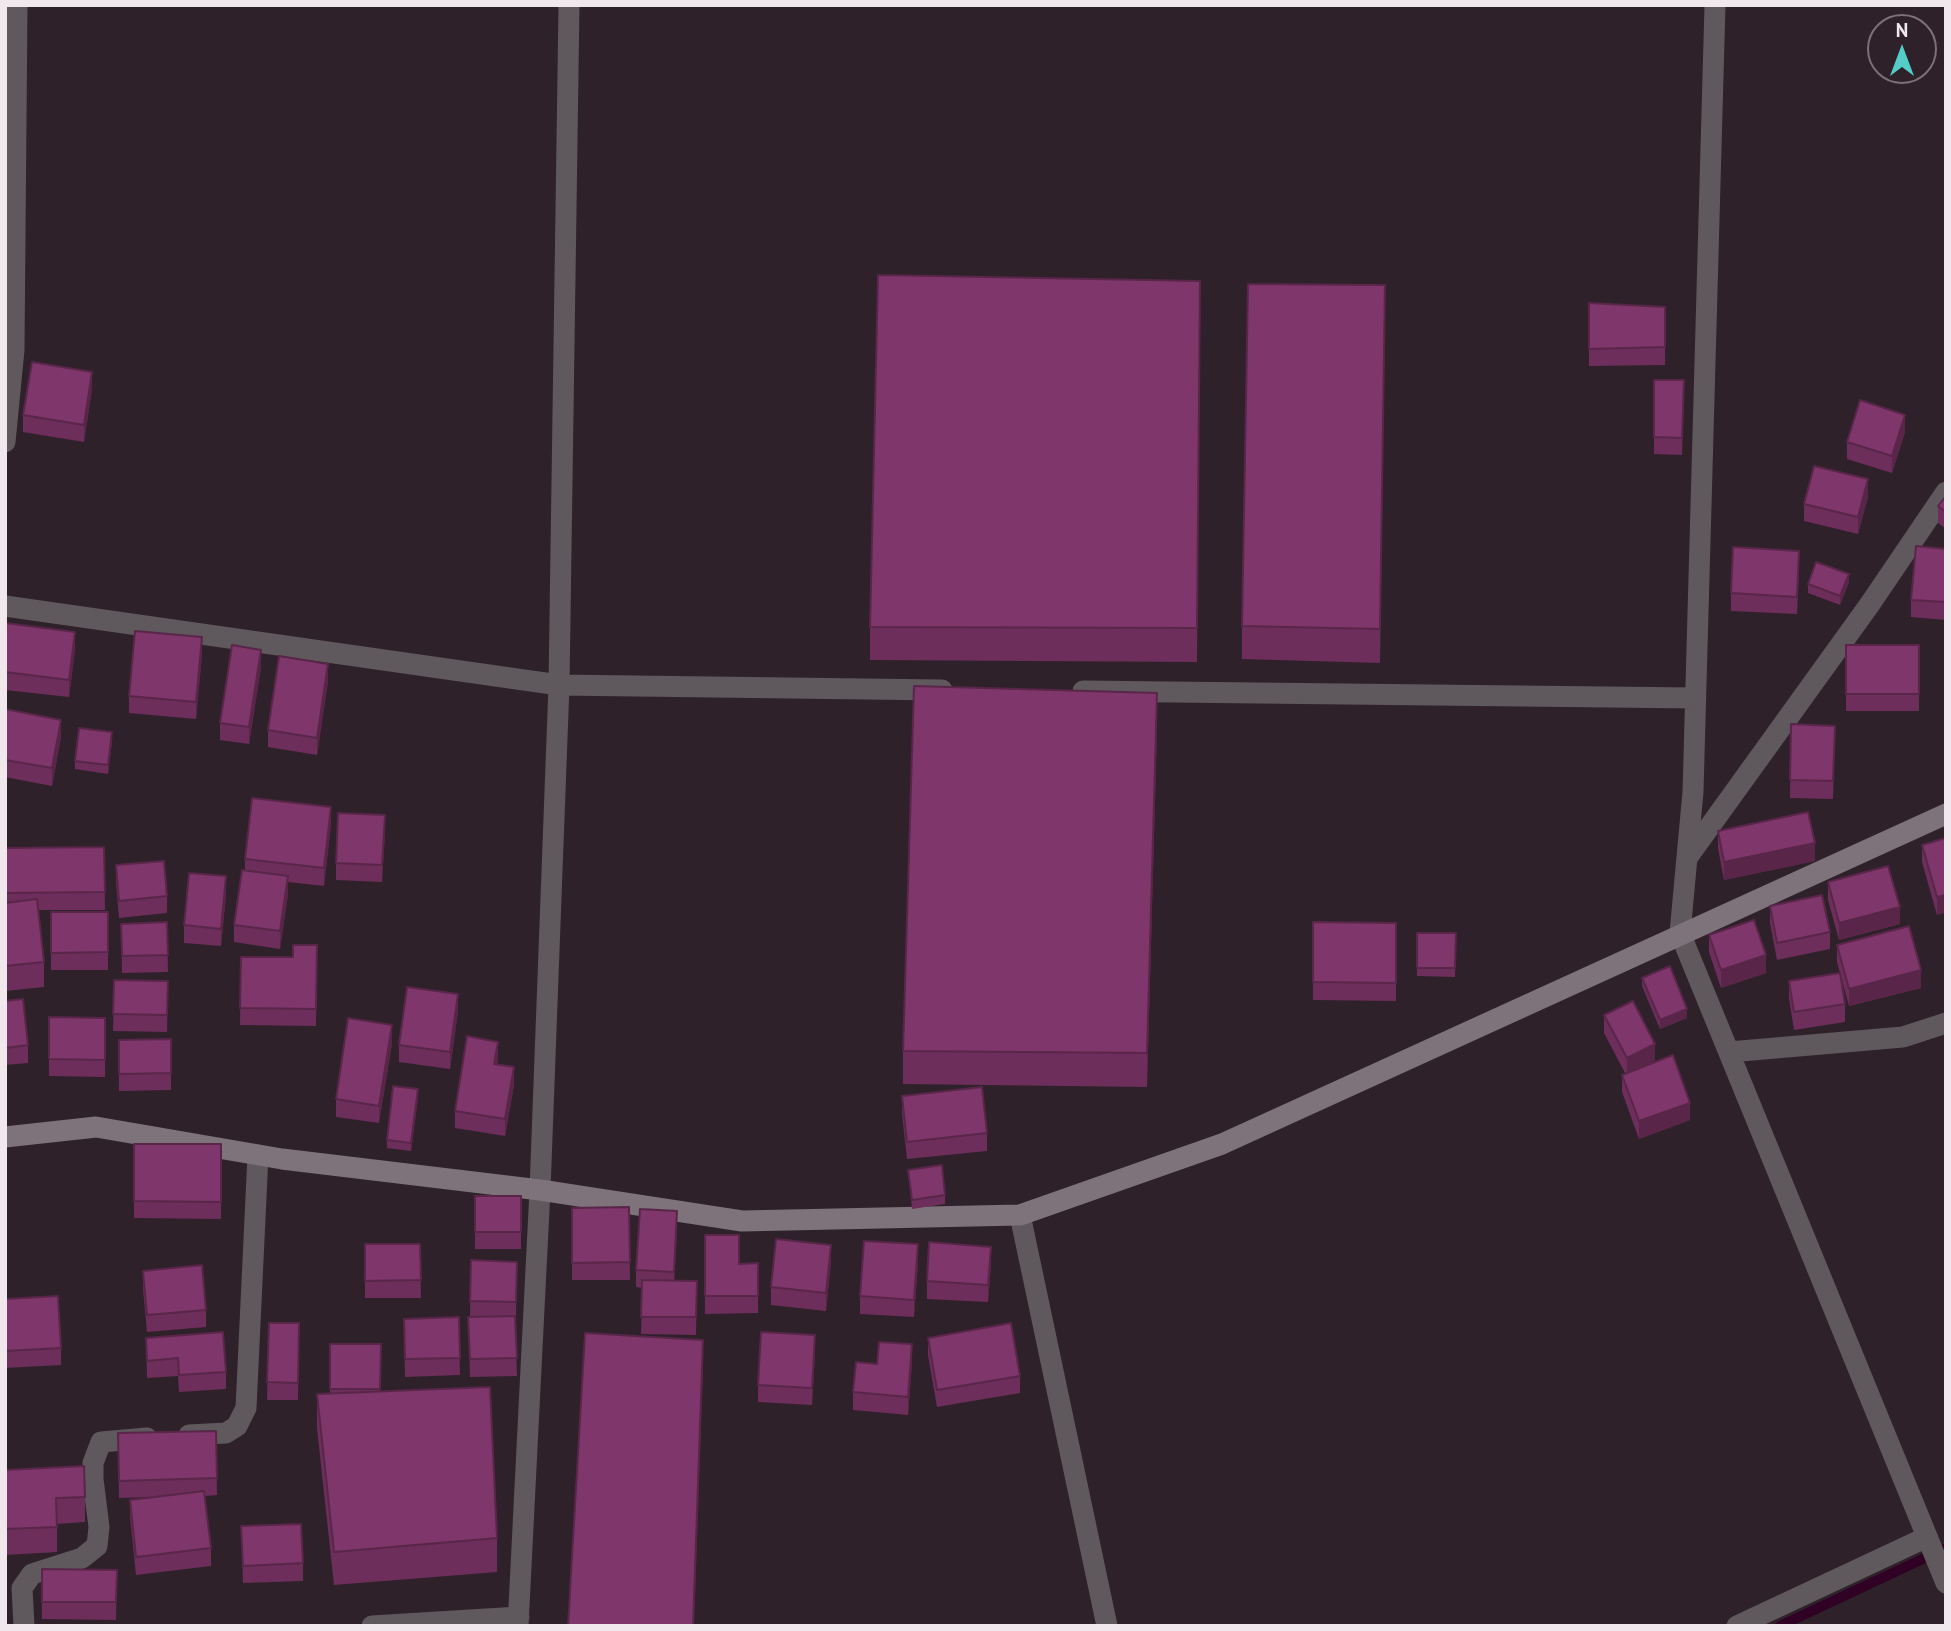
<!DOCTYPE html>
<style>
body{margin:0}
#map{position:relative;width:1951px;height:1631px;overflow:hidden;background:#2e212a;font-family:"PT Sans",sans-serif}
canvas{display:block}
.frame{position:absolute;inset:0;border:7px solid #f1e8ee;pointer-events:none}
.north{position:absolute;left:1867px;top:14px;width:70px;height:70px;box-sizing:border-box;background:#2e212a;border:2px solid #7c7178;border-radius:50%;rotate:0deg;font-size:19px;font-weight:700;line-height:28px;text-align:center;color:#f1e8ee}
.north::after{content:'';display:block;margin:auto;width:24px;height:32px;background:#54cdc6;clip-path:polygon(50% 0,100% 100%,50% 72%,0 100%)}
</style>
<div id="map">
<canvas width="1951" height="1631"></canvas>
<div class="frame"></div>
<div class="north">N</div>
</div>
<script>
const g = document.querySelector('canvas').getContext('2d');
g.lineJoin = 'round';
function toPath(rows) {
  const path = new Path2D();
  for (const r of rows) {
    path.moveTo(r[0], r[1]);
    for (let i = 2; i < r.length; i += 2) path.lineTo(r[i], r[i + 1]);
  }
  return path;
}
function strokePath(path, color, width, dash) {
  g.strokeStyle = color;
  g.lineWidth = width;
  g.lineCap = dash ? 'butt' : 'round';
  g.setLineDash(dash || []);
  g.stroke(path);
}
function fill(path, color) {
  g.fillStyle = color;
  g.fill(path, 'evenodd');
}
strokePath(toPath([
 [1780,1626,1946,1548]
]), '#310025', 10);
strokePath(toPath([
 [189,1435,226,1433,237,1426,246,1408,258,1155],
 [5,1482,93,1479,93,1463,101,1442,147,1438],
 [24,1626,22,1588,32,1574,82,1558,97,1546,99,1527,93,1479],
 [1737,1626,1927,1537]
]), '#5f585c', 21);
strokePath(toPath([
 [1715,5,1693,792,1680,933,1946,1583],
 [5,442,14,350,17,5],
 [5,606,559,685,942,690],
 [1083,691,1695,698],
 [1687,858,1870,604,1946,492],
 [1729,1052,1903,1037,1946,1023],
 [1020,1215,1107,1626],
 [372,1626,519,1617],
 [518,1626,540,1190,559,685,569,5]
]), '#5f585c', 21);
strokePath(toPath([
 [5,1137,96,1127,282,1159,540,1190,742,1221,1020,1215,1222,1144,1946,814]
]), '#7e737a', 21);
fill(toPath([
 [1200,281,1197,662,870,660,870,627],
 [1589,303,1665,307,1665,365,1589,366],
 [1385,318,1380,663,1242,659,1242,626],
 [1654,380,1684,397,1682,455,1654,454],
 [92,389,84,442,23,432,23,415],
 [1905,432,1892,473,1847,459,1847,442],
 [1946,496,1946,529,1938,523,1938,506],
 [1868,497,1858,534,1804,521,1804,504],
 [1946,549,1946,620,1911,617,1911,600],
 [1799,568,1797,614,1731,611,1731,593],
 [1849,582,1840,605,1808,593,1808,584],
 [5,623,75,649,69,697,5,690],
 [1846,645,1919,645,1919,711,1846,711],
 [202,654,196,719,129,713,129,696],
 [1945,654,1946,654,1946,707,1945,707],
 [261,667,249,744,220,740,220,723],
 [328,681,317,755,268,747,268,730],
 [5,709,61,737,52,786,5,777],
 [1791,724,1835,726,1833,799,1790,798],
 [1157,726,1147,1087,903,1084,903,1051],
 [112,741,108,774,75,769,75,761],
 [331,824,324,886,288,882,288,894,280,949,234,942,234,925,245,870,245,859],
 [1718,831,1815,861,1724,880,1718,848],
 [385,832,382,882,336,880,336,863],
 [1946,838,1946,912,1937,915,1922,862,1922,845],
 [104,847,105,910,38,910,44,962,44,987,5,991,5,848],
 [116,865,167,896,167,913,119,918,116,883],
 [1828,882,1900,924,1839,940,1828,900],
 [226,894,221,946,184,943,184,925],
 [1770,906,1830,932,1830,949,1777,960,1770,923],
 [51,912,108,912,108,970,51,970],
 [167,922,168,972,122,973,121,924],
 [1313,922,1396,923,1396,1001,1313,1000],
 [1417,933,1456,933,1455,977,1417,976],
 [1709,935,1766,973,1721,988,1709,952],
 [317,945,316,1026,240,1025,241,957,293,957],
 [1837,945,1921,988,1849,1006,1837,962],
 [1642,978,1687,1018,1660,1029,1642,986],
 [114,980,168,981,167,1032,113,1031],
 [1789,981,1845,1004,1845,1022,1794,1030,1789,998],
 [5,1001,28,1045,28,1063,5,1065],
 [458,1011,450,1069,399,1062,399,1045],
 [1604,1015,1655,1061,1649,1064,1690,1120,1639,1139,1622,1092,1622,1075,1625,1073,1604,1033],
 [49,1017,105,1018,105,1077,49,1076],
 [119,1040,171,1073,171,1090,119,1091],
 [392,1043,379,1123,336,1117,336,1099],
 [498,1059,497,1064,514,1085,505,1136,455,1128,455,1111],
 [902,1096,987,1133,987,1151,907,1159,902,1114],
 [418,1097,411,1151,387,1148,387,1140],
 [134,1144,221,1144,221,1219,134,1218],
 [908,1170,945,1195,945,1204,912,1209],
 [475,1196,521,1196,521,1249,475,1249],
 [629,1207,630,1280,572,1280,572,1208],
 [677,1229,674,1280,697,1281,696,1335,641,1334,642,1288,636,1287,636,1270],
 [705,1235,739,1264,758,1263,758,1313,705,1314],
 [365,1244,420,1244,421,1298,365,1298],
 [471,1260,517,1262,516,1319,515,1319,517,1376,470,1377,468,1317,470,1317],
 [831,1262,826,1311,771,1305,771,1287],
 [918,1262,914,1317,860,1314,860,1296],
 [991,1264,988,1302,927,1299,927,1281],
 [143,1271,206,1310,206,1327,147,1332,143,1289],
 [5,1299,61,1348,61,1365,5,1368],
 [459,1317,460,1375,405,1377,404,1319],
 [269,1323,299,1323,298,1400,267,1400],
 [146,1338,226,1372,226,1389,179,1392,178,1376,147,1378],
 [928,1338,1020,1376,1020,1393,937,1407,928,1355],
 [330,1344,381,1344,380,1392,497,1538,497,1572,334,1585,317,1428,317,1394,330,1394],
 [815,1352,812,1405,758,1402,758,1385],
 [912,1362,908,1415,853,1410,853,1392,877,1364],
 [216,1431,217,1495,205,1496,211,1548,211,1566,136,1575,130,1517,130,1500,153,1497,119,1498,118,1433],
 [5,1470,85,1497,85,1522,57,1524,57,1552,5,1555],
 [241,1526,303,1563,303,1581,243,1583],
 [42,1569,117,1570,116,1620,42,1619]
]), '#6d2e5b');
fill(toPath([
 [92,372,92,389,84,442,84,425],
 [1905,415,1905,432,1892,473,1892,456],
 [1868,479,1868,497,1858,534,1858,517],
 [1799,551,1799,568,1797,614,1797,597],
 [1849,574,1849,582,1840,605,1840,596],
 [75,632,75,649,69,697,69,680],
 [202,637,202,654,196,719,196,702],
 [261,650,261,667,249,744,249,727],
 [328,664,328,681,317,755,317,738],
 [1157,693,1157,726,1147,1087,1147,1053],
 [61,720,61,737,52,786,52,768],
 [112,732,112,741,108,774,108,765],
 [331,807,331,824,324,886,324,868],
 [385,815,385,832,382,882,382,865],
 [1815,843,1815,861,1724,880,1724,862],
 [226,876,226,894,221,946,221,929],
 [288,876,288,894,280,949,280,931],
 [1946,895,1946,912,1937,915,1937,897],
 [1900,907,1900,924,1839,940,1839,923],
 [1766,955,1766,973,1721,988,1721,970],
 [1921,970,1921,988,1849,1006,1849,989],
 [458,994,458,1011,450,1069,450,1052],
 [1687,1009,1687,1018,1660,1029,1660,1020],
 [392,1025,392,1043,379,1123,379,1106],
 [498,1042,498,1059,494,1081,494,1064],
 [1655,1044,1655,1061,1627,1076,1627,1058],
 [514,1067,514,1085,505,1136,505,1119],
 [418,1089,418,1097,411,1151,411,1143],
 [1690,1103,1690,1120,1639,1139,1639,1121],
 [677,1211,677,1229,674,1289,674,1272],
 [918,1244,918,1262,914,1317,914,1300],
 [831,1245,831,1262,826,1311,826,1293],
 [991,1247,991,1264,988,1302,988,1285],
 [815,1335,815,1352,812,1405,812,1388],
 [703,1340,703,1373,694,1626,693,1626],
 [912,1344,912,1362,908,1415,908,1397]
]), '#59264a');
const building = toPath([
 [878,275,1200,281,1197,628,870,627,878,275],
 [1248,284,1385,285,1380,629,1242,626,1248,284],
 [1589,303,1665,307,1665,347,1589,349,1589,303],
 [32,362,92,372,84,425,23,415,32,362],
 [1654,380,1684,380,1682,438,1654,437,1654,380],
 [1860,400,1905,415,1892,456,1847,442,1860,400],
 [1814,466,1868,479,1858,517,1804,504,1814,466],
 [1946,496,1946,512,1938,506,1946,496],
 [1916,546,1946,549,1946,602,1911,600,1916,546],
 [1733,547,1799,551,1797,597,1731,593,1733,547],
 [1816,562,1849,574,1840,596,1808,584,1816,562],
 [5,623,75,632,69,680,5,672,5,623],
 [135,631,202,637,196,702,129,696,135,631],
 [232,645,261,650,249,727,220,723,232,645],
 [1846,645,1919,645,1919,694,1846,694,1846,645],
 [1945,654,1946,654,1946,690,1945,690,1945,654],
 [279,656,328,664,317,738,268,730,279,656],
 [914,686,1157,693,1147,1053,903,1051,914,686],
 [5,709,61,720,52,768,5,760,5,709],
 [1791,724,1835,726,1833,781,1790,780,1791,724],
 [79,728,112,732,108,765,75,761,79,728],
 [252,798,331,807,324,868,245,859,252,798],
 [1808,812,1815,843,1724,862,1718,831,1808,812],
 [338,813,385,815,382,865,336,863,338,813],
 [1946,838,1946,895,1937,897,1922,845,1946,838],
 [104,847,105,892,5,893,5,848,104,847],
 [164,861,167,896,119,901,116,865,164,861],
 [1888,866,1900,907,1839,923,1828,882,1888,866],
 [242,870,288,876,280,931,234,925,242,870],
 [189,873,226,876,221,929,184,925,189,873],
 [1822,895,1830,932,1777,943,1770,906,1822,895],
 [37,899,44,962,5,966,5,903,37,899],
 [51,912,108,912,108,952,51,953,51,912],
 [1754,920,1766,955,1721,970,1709,935,1754,920],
 [167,922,168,955,122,956,121,924,167,922],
 [1313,922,1396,923,1396,983,1313,982,1313,922],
 [1909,926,1921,970,1849,989,1837,945,1909,926],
 [1417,933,1456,933,1455,968,1417,968,1417,933],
 [293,945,317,945,316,1009,240,1008,241,957,293,957,293,945],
 [1670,966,1687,1009,1660,1020,1642,978,1670,966],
 [1840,973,1845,1004,1794,1012,1789,981,1840,973],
 [114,980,168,981,167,1015,113,1014,114,980],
 [407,987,458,994,450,1052,399,1045,407,987],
 [23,999,28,1045,5,1048,5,1001,23,999],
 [1633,1001,1655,1044,1627,1058,1604,1015,1633,1001],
 [49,1017,105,1018,105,1060,49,1059,49,1017],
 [348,1018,392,1025,379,1106,336,1099,348,1018],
 [467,1036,498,1042,494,1064,514,1067,505,1119,455,1111,467,1036],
 [171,1039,171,1073,119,1074,119,1040,171,1039],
 [1673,1055,1690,1103,1639,1121,1622,1075,1673,1055],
 [393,1086,418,1089,411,1143,387,1140,393,1086],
 [982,1087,987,1133,907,1142,902,1096,982,1087],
 [134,1144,221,1144,221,1202,134,1201,134,1144],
 [942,1165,945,1195,912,1200,908,1170,942,1165],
 [475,1196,521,1196,521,1232,475,1232,475,1196],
 [629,1207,630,1262,572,1263,572,1208,629,1207],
 [640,1209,677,1211,674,1272,636,1270,640,1209],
 [705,1235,739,1235,739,1264,758,1263,758,1296,705,1296,705,1235],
 [776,1239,831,1245,826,1293,771,1287,776,1239],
 [864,1241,918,1244,914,1300,860,1296,864,1241],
 [929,1242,991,1247,988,1285,927,1281,929,1242],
 [365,1244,420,1244,421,1280,365,1281,365,1244],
 [471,1260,517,1262,516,1302,470,1301,471,1260],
 [202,1265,206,1310,147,1315,143,1271,202,1265],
 [642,1280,697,1281,696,1317,641,1317,642,1280],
 [58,1296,61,1348,5,1351,5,1299,58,1296],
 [515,1316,517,1358,470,1359,468,1317,515,1316],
 [459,1317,460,1358,405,1359,404,1319,459,1317],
 [269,1323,299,1323,298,1383,267,1382,269,1323],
 [1011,1323,1020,1376,937,1390,928,1338,1011,1323],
 [223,1332,226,1372,179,1375,178,1358,147,1361,146,1338,223,1332],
 [761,1332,815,1335,812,1388,758,1385,761,1332],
 [585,1333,703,1340,693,1626,568,1626,585,1333],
 [879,1342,912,1344,908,1397,853,1392,856,1362,877,1364,879,1342],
 [330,1344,381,1344,380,1389,330,1389,330,1344],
 [490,1387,497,1538,334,1552,317,1394,490,1387],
 [216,1431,217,1478,119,1481,118,1433,216,1431],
 [84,1466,85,1497,56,1498,57,1527,5,1529,5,1470,84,1466],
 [204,1491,211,1548,136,1557,130,1500,204,1491],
 [301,1524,303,1563,243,1566,241,1526,301,1524],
 [42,1569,117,1570,116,1602,42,1602,42,1569]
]);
fill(building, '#7f366a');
strokePath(building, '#59264a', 2);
</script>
